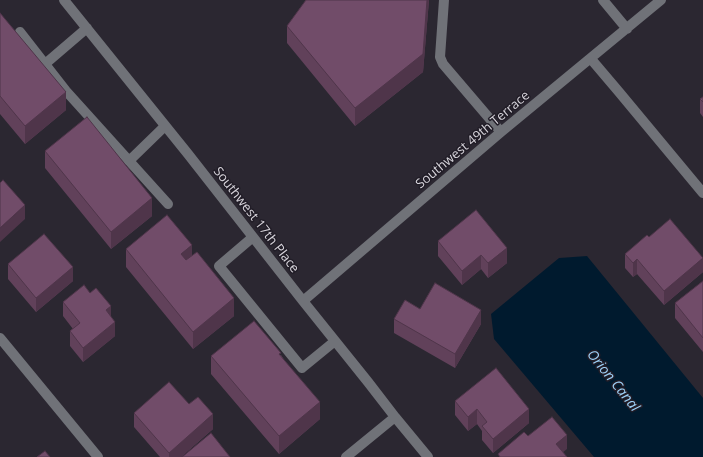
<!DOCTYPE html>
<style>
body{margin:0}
canvas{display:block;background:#2b2731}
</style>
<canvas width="703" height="457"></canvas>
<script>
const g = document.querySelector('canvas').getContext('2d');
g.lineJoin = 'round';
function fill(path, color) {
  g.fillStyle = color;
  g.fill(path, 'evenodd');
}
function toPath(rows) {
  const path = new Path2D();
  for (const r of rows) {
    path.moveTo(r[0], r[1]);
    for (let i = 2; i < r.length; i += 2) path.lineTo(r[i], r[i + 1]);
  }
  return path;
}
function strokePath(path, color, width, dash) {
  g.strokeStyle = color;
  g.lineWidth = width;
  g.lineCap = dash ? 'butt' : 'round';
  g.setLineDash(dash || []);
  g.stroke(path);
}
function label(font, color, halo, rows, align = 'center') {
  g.font = font + ' "Open Sans",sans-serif';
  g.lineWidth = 3;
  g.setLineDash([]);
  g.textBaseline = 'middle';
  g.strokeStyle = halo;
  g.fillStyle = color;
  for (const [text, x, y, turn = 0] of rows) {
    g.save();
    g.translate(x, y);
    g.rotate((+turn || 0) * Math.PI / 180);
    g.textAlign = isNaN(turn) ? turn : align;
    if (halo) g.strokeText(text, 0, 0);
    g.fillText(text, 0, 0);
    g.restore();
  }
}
fill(toPath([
 [587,256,703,398,703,457,594,457,494,339,491,314,559,258]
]), '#001a2e');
strokePath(toPath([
 [64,0,188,154,303,301,368,382,395,417,428,457],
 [444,0,440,57,443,64,501,132],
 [603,0,627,29],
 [20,32,66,91,168,204],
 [591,59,619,92,703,193],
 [45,64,87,28],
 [129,161,165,126],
 [253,237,219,266,302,368,335,341],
 [303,301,501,132,661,0],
 [0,338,98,457],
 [346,457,395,417]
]), '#707278', 10);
fill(toPath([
 [306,0,429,0,423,72,355,126,287,43,287,26],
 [0,13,66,110,25,144,0,114],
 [703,97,703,117,700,113,700,99],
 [45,151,152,216,111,249,45,168],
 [649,237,703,272,664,305,637,274,633,277,625,268,625,254],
 [438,241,507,263,488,278,481,269,462,285,438,256],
 [126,249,192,256,234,316,193,349,126,267],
 [8,264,73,281,36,312,8,279],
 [703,281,703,352,675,318,675,303],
 [90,293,111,317,115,336,83,362,70,346,70,331,73,329,63,316,63,302],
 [420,309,481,324,455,368,394,333,394,319],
 [281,355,320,419,279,454,211,374,211,356],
 [455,401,529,423,493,453,482,440,482,431,477,424,468,431,455,415],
 [189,404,213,429,181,457,160,457,134,427,134,413]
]), '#61415a');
fill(toPath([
 [427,0,429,0,423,72,355,126,355,108],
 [66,92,66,110,25,144,25,126],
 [152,198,152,216,111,249,111,232],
 [25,205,25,219,0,242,0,228],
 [192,245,192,263,181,272,181,254],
 [507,248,507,263,488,278,488,263],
 [481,255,481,269,462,285,462,271],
 [703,258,703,272,664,305,664,291],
 [637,259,637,274,633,277,633,263],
 [73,267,73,281,36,312,36,298],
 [234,298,234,316,193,349,193,332],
 [111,306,111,320,106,310],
 [481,310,481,324,455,368,455,354],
 [115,322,115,336,83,362,83,348],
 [320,402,320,419,279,454,279,436],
 [477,409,477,424,468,431,468,417],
 [529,409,529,423,493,453,493,439],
 [213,414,213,429,181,457,169,457,169,453],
 [567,435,567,449,557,457,556,444]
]), '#4f354a');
const building = toPath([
 [306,0,427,0,423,54,355,108,287,26,306,0],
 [0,13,66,92,25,126,0,96,0,13],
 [703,97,703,102,700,99,703,97],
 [87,117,152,198,111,232,45,151,87,117],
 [3,180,25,205,0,228,0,183,3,180],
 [476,210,507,248,488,263,481,255,462,271,438,241,476,210],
 [167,215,192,245,181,254,186,260,197,252,234,298,193,332,126,249,167,215],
 [670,219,703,258,664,291,637,259,633,263,625,254,647,235,649,237,670,219],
 [44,234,73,267,36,298,8,264,44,234],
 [703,281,703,338,675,303,703,281],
 [435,283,481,310,455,354,394,319,405,300,420,309,435,283],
 [84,285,90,293,96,288,111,306,106,310,115,322,83,348,70,331,80,323,63,302,84,285],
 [254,321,281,353,279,354,320,402,279,436,211,356,254,321],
 [496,368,529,409,493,439,482,426,487,422,477,409,468,417,455,401,496,368],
 [169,382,189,404,198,397,213,414,169,453,134,413,169,382],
 [552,417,567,435,556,444,567,457,500,457,498,454,524,432,528,436,552,417],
 [211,433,230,457,182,457,211,433],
 [45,451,50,457,37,457,45,451]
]);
fill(building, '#714c69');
strokePath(building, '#4f354a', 1);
label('13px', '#d7d4db', '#211d27', [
 ["Southwest 49th Terrace",473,140,-40],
 ["Southwest 17th Place",256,220,52]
]);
label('italic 14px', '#9ccff6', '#211d27', [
 ["Orion Canal",613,381,51]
]);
</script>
